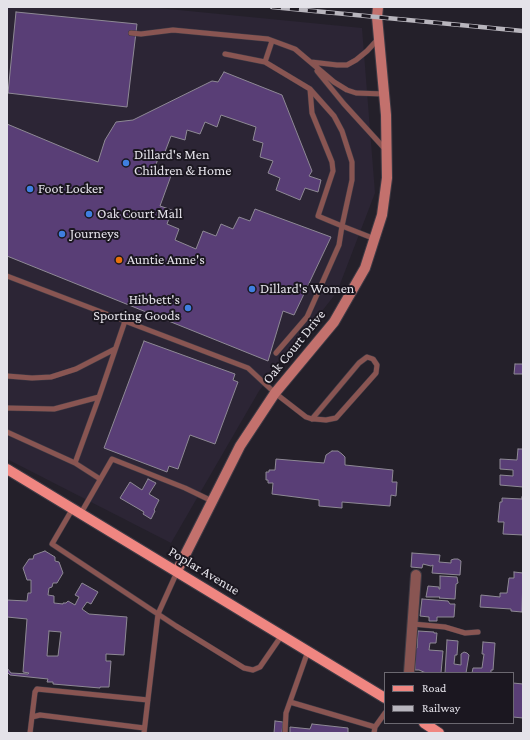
<!DOCTYPE html>
<style>
body{margin:0}
#map{position:relative;width:530px;height:740px;overflow:hidden;background:#24202a;font-family:"Crimson Pro",serif}
canvas{display:block}
.frame{position:absolute;inset:0;border:8px solid #e4e2e9;pointer-events:none}
.legend{position:absolute;left:384px;top:672px;width:130px;height:52px;box-sizing:border-box;background:#1b1720;border:1px solid #6b6870;margin:0;padding:5px 7px;list-style:none;font-size:12px;color:#e4e2e9}
.legend li{display:flex;align-items:center;gap:8px;height:20px}
.legend b{width:20px;border:1px solid #6b6870}
</style>
<div id="map">
<canvas width="530" height="740"></canvas>
<div class="frame"></div>
<ul class="legend">
<li><b style="height:5px;background:#f08681"></b>Road</li>
<li><b style="height:5px;background:#b8b5bd"></b>Railway</li>
</ul>
</div>
<script>
const g = document.querySelector('canvas').getContext('2d');
g.lineJoin = 'round';
function fill(path, color) {
  g.fillStyle = color;
  g.fill(path, 'evenodd');
}
function toPath(rows) {
  const path = new Path2D();
  for (const r of rows) {
    path.moveTo(r[0], r[1]);
    for (let i = 2; i < r.length; i += 2) path.lineTo(r[i], r[i + 1]);
  }
  return path;
}
function strokePath(path, color, width, dash) {
  g.strokeStyle = color;
  g.lineWidth = width;
  g.lineCap = dash ? 'butt' : 'round';
  g.setLineDash(dash || []);
  g.stroke(path);
}
function label(font, color, halo, rows, align = 'center') {
  g.font = font + ' "Crimson Pro",serif';
  g.lineWidth = 4;
  g.setLineDash([]);
  g.textBaseline = 'middle';
  g.strokeStyle = halo;
  g.fillStyle = color;
  for (const [text, x, y, turn = 0] of rows) {
    g.save();
    g.translate(x, y);
    g.rotate((+turn || 0) * Math.PI / 180);
    g.textAlign = isNaN(turn) ? turn : align;
    if (halo) g.strokeText(text, 0, 0);
    g.fillText(text, 0, 0);
    g.restore();
  }
}
fill(toPath([
 [7,7,148,7,362,28,375,193,337,292,259,391,171,543,7,459]
]), '#2c2535');
const building = toPath([
 [16,12,137,24,127,107,8,93,16,12],
 [224,72,282,95,312,171,309,176,321,180,318,192,305,188,300,200,276,190,280,178,268,173,273,161,260,157,263,143,253,140,256,127,221,115,217,127,205,122,200,134,187,130,185,140,171,136,163,157,159,155,155,168,172,173,160,206,172,210,167,224,179,229,175,240,196,249,203,231,216,236,221,224,233,229,239,217,250,221,255,209,331,237,294,315,283,311,268,361,7,256,7,124,98,162,105,140,116,122,133,120,212,81,218,82,224,72],
 [144,341,235,374,233,380,238,382,215,444,190,435,178,469,169,466,167,472,104,448,144,341],
 [515,364,523,364,523,374,514,374,515,364],
 [518,449,523,449,523,487,500,485,500,475,513,476,513,470,500,469,500,459,517,460,518,449],
 [332,451,338,451,342,454,345,457,345,465,393,470,392,482,397,482,396,496,391,495,390,506,342,502,342,508,319,506,319,500,272,494,273,483,268,483,268,480,266,480,266,472,269,472,269,470,275,470,276,459,324,463,326,455,332,451],
 [148,479,156,483,149,494,159,500,154,510,155,511,151,519,143,514,144,512,120,498,130,482,142,490,148,479],
 [522,497,523,497,523,535,503,534,504,522,498,522,500,502,502,502,502,498,522,499,522,497],
 [45,551,55,557,55,561,59,562,63,573,57,583,53,583,52,587,49,588,48,595,54,596,54,603,63,604,63,603,66,603,68,601,75,605,79,597,75,595,82,583,98,592,91,604,87,602,82,609,89,614,127,617,124,655,106,654,106,661,111,661,109,687,100,687,100,688,53,684,53,682,47,682,48,679,10,675,7,672,7,668,11,673,28,674,29,673,23,672,27,619,7,617,7,600,27,601,28,593,31,593,31,580,27,580,23,568,29,559,33,559,34,555,45,551],
 [49,631,61,632,58,656,47,656,49,631],
 [412,553,440,555,439,562,451,563,451,560,454,559,458,559,461,561,460,575,432,573,433,565,431,566,423,564,422,568,411,567,412,553],
 [514,572,523,573,522,612,511,611,511,609,480,607,481,595,500,597,500,593,507,593,509,578,514,578,514,572],
 [440,576,457,577,458,583,456,584,455,599,439,598,440,597,426,597,428,586,439,587,439,589,440,589,440,576],
 [422,599,448,601,450,604,455,604,454,617,437,617,437,621,429,621,429,617,420,616,422,599],
 [418,631,434,632,434,633,437,633,436,643,430,643,429,650,443,651,441,673,426,673,419,670,415,670,415,653,416,648,417,648,418,631],
 [447,640,458,641,457,655,455,655,454,664,461,665,461,654,464,652,467,653,469,655,466,673,445,673,447,640],
 [483,642,495,643,493,670,491,670,491,673,472,673,473,668,482,668,484,654,482,654,483,642],
 [513,683,523,684,523,718,513,717,513,683],
 [275,721,283,722,282,733,274,733,275,721],
 [312,724,348,728,348,733,351,733,290,733,290,727,310,729,312,724]
]);
fill(building, '#593e76');
strokePath(building, '#8e8995', 1);
const lane = toPath([
 [131,33,141,34,173,30,268,39,295,49,334,82,347,90,356,93,384,94],
 [272,41,265,62,310,89,334,116,342,131,352,162,352,180,342,226,375,239],
 [225,54,265,62],
 [311,62,337,65,347,65,356,60,367,51,379,38],
 [317,71,344,104,385,149],
 [7,276,248,368,275,393,306,417,312,419,315,419,326,420,336,418,376,373,377,365,373,359,367,357,359,363,312,419],
 [276,353,307,317,339,245,342,226,318,216,333,171,332,162,312,113,310,89],
 [7,376,32,378,51,377,76,369,115,349],
 [7,408,54,409,99,397,125,321],
 [7,432,75,463,100,479],
 [75,463,99,397],
 [73,508,52,544,176,626,244,668,253,670,260,667,282,635],
 [81,513,112,459,185,488,212,501],
 [413,624,445,627,465,633,478,632],
 [290,702,375,727,374,733],
 [32,717,40,715,144,728],
 [375,727,385,713],
 [30,733,35,692,37,689,148,700],
 [144,733,158,614,177,572],
 [285,733,286,713,308,651]
]);
const street = toPath([
 [409,673,416,575]
]);
const secondary = toPath([
 [177,571,240,446,275,393,334,322,365,268,382,215,387,178,386,115,377,17,378,7]
]);
const primary = toPath([
 [7,469,385,698],
 [424,723,439,733]
]);
strokePath(lane, '#3f3b45', 6);
strokePath(street, '#3f3b45', 12);
strokePath(secondary, '#3f3b45', 12);
strokePath(primary, '#3f3b45', 12);
strokePath(lane, '#895552', 5);
strokePath(street, '#895552', 10);
strokePath(secondary, '#c3716d', 10);
strokePath(primary, '#f08681', 10);
const rail = toPath([
 [272,7,523,31]
]);
strokePath(rail, '#b8b5bd', 4.5);
strokePath(rail, '#1b1720', 3, [9]);
for (const [x, y, r, color] of [
 [126,163,4,"#3f7fe0"],
 [30,189,4,"#3f7fe0"],
 [89,214,4,"#3f7fe0"],
 [62,234,4,"#3f7fe0"],
 [119,260,4,"#e8710a"],
 [252,289,4,"#3f7fe0"],
 [188,308,4,"#3f7fe0"]
]) {
  const dot = new Path2D();
  dot.arc(x, y, r, 0, 2 * Math.PI);
  g.fillStyle = color;
  g.fill(dot);
  strokePath(dot, '#1b1720', 1.5);
}
label('14px', '#e4e2e9', '#1b1720', [
 ["Dillard's Men",134,155],
 ["Children & Home",134,171],
 ["Foot Locker",38,189],
 ["Oak Court Mall",97,214],
 ["Journeys",70,234],
 ["Auntie Anne's",127,260],
 ["Dillard's Women",260,289],
 ["Hibbett's",180,300,"right"],
 ["Sporting Goods",180,316,"right"]
], 'left');
label('14px', '#e4e2e9', '#1b1720', [
 ["Oak Court Drive",294,347,-51],
 ["Poplar Avenue",204,571,31]
]);
</script>
